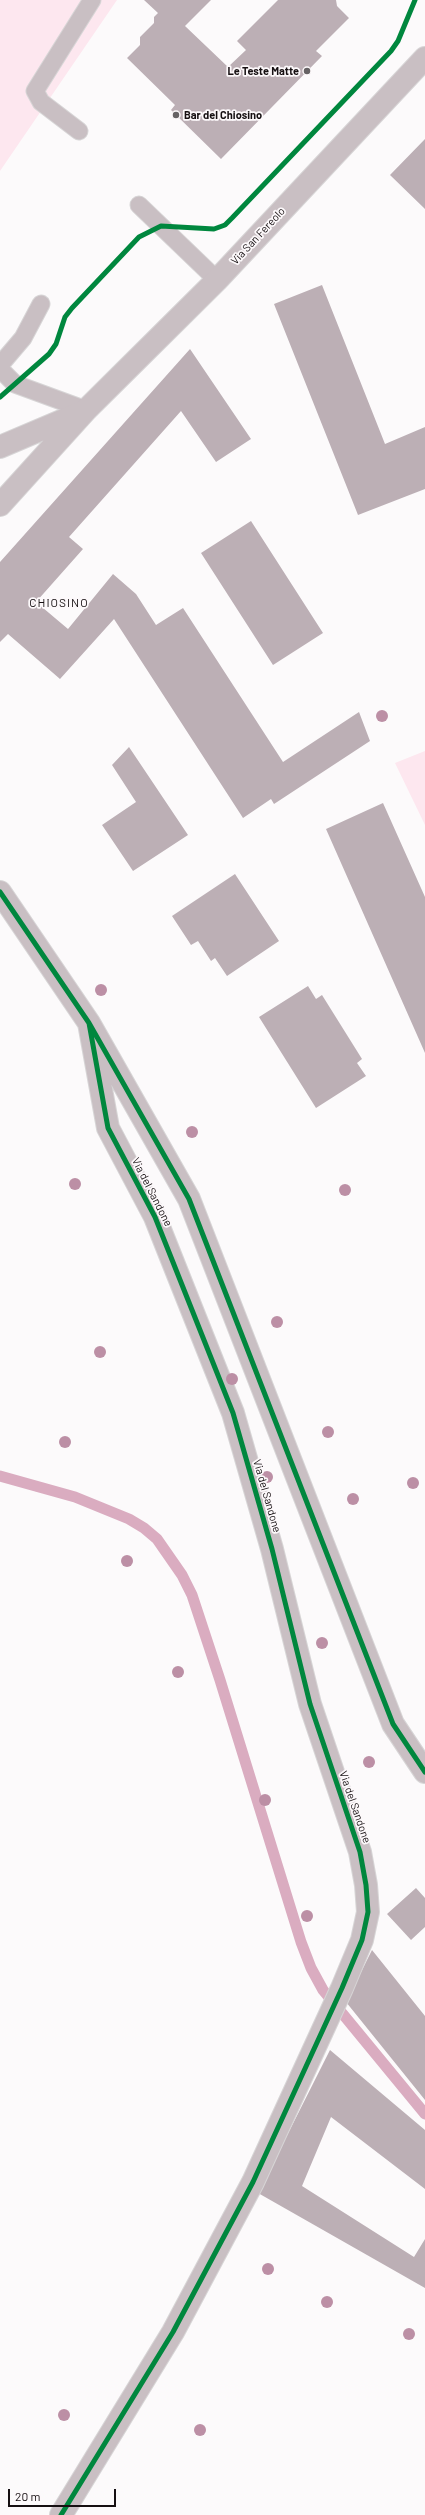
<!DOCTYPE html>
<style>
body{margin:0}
#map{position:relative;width:425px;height:2515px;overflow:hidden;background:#fcfafb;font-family:Barlow,sans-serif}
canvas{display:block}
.scale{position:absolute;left:8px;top:2489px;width:108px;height:18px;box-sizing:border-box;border:2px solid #161012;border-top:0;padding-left:5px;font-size:12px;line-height:14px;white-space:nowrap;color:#161012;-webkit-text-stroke:3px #fdf9fb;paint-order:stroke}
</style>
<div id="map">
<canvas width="425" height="2515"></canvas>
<div class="scale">20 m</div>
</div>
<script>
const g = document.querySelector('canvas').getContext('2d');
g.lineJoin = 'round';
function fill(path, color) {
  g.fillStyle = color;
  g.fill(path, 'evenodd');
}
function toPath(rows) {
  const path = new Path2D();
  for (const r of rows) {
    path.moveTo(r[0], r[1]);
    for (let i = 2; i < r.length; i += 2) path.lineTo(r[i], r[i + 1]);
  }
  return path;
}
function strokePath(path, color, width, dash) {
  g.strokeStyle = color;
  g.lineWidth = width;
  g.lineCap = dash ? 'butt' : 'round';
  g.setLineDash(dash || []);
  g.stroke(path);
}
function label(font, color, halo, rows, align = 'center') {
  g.font = font + ' Barlow,sans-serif';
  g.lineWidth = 3.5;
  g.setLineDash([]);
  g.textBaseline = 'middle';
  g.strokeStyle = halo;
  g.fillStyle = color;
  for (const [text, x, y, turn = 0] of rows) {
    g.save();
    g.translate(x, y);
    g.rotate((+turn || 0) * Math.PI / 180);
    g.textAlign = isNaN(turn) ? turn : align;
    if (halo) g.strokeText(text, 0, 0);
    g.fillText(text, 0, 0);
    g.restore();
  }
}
fill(toPath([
 [0,0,117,0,0,171],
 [425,751,425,825,395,763]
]), '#fde7ef');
strokePath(toPath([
 [0,1476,75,1497,129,1519,144,1528,157,1539,182,1575,192,1595,220,1680,301,1942,311,1968,323,1990,425,2114]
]), '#daacc0', 11);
fill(toPath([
 [144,0,211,0,185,26,228,67,246,50,237,41,278,0,336,0,337,6,349,18,316,51,322,56,221,159,171,110,175,105,127,58,140,45,140,37,154,23,154,17,158,13],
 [425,139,425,209,390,175],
 [322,285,385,444,425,427,425,489,358,515,274,304],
 [190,349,251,439,216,462,181,411,69,537,83,549,36,602,68,629,113,574,136,594,156,625,183,608,283,762,359,712,370,741,274,804,271,799,243,818,114,619,60,679,8,634,0,642,0,562],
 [251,521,323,633,273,665,201,553],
 [129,747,188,835,133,871,102,825,136,802,112,765],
 [383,803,425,897,425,1053,326,829],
 [235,874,279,941,227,976,215,958,211,961,198,941,191,945,172,916],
 [308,986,316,999,322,995,362,1059,357,1063,366,1076,316,1108,259,1017],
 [416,1888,425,1898,425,1927,411,1940,387,1914],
 [372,1950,425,2016,425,2100,346,2002],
 [330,2050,425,2130,425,2189,331,2117,302,2186,414,2257,425,2239,425,2288,258,2193]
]), '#bcafb5');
const lane = toPath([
 [79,131,41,102,35,91,92,0],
 [139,205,217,280],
 [0,365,23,338,41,304],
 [0,369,15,384,86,410]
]);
const street = toPath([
 [0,447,80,413],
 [0,505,86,410,217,280,425,58],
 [0,892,89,1023,189,1199,393,1724,425,1772],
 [61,2515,173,2332,253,2182,342,1988,362,1940,368,1912,366,1885,360,1852,310,1704,272,1549,233,1413,155,1217,108,1128,89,1023]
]);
strokePath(lane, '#d7d5d6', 19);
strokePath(street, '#d7d5d6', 24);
strokePath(lane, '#c9bfc3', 17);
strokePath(street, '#c9bfc3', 22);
strokePath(toPath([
 [0,397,49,354,56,344,65,317,72,308,139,237,161,226,214,229,225,225,232,218,391,51,398,41,415,0],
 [0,892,89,1023,189,1199,393,1724,425,1772],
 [61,2515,173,2332,253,2182,342,1988,362,1940,368,1912,366,1885,360,1852,310,1704,272,1549,233,1413,155,1217,108,1128,89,1023]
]), '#00873e', 5);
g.fillStyle = '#bc8fa5';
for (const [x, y] of [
 [382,716],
 [101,990],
 [192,1132],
 [75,1184],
 [345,1190],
 [277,1322],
 [100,1352],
 [232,1379],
 [328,1432],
 [65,1442],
 [267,1477],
 [413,1483],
 [353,1499],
 [127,1561],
 [322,1643],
 [178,1672],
 [369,1762],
 [265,1800],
 [307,1916],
 [268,2269],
 [327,2302],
 [409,2334],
 [64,2415],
 [200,2430]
]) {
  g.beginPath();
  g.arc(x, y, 6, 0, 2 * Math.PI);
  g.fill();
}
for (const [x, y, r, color] of [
 [307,71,4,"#666264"],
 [176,115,4,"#666264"]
]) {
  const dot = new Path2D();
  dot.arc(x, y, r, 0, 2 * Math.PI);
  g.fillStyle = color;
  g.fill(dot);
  strokePath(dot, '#fdf9fb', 1.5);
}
label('bold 11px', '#161012', '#fdf9fb', [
 ["Le Teste Matte",299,71],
 ["Bar del Chiosino",184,115,"left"]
], 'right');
label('11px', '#161012', '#fdf9fb', [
 ["Via San Fereolo",258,236,-47],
 ["Via del Sandone",152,1192,63],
 ["Via del Sandone",267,1496,74],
 ["Via del Sandone",355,1807,71]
]);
g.letterSpacing = '1px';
label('12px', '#161012', '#fdf9fb', [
 ["CHIOSINO",59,603]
]);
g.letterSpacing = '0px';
</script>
